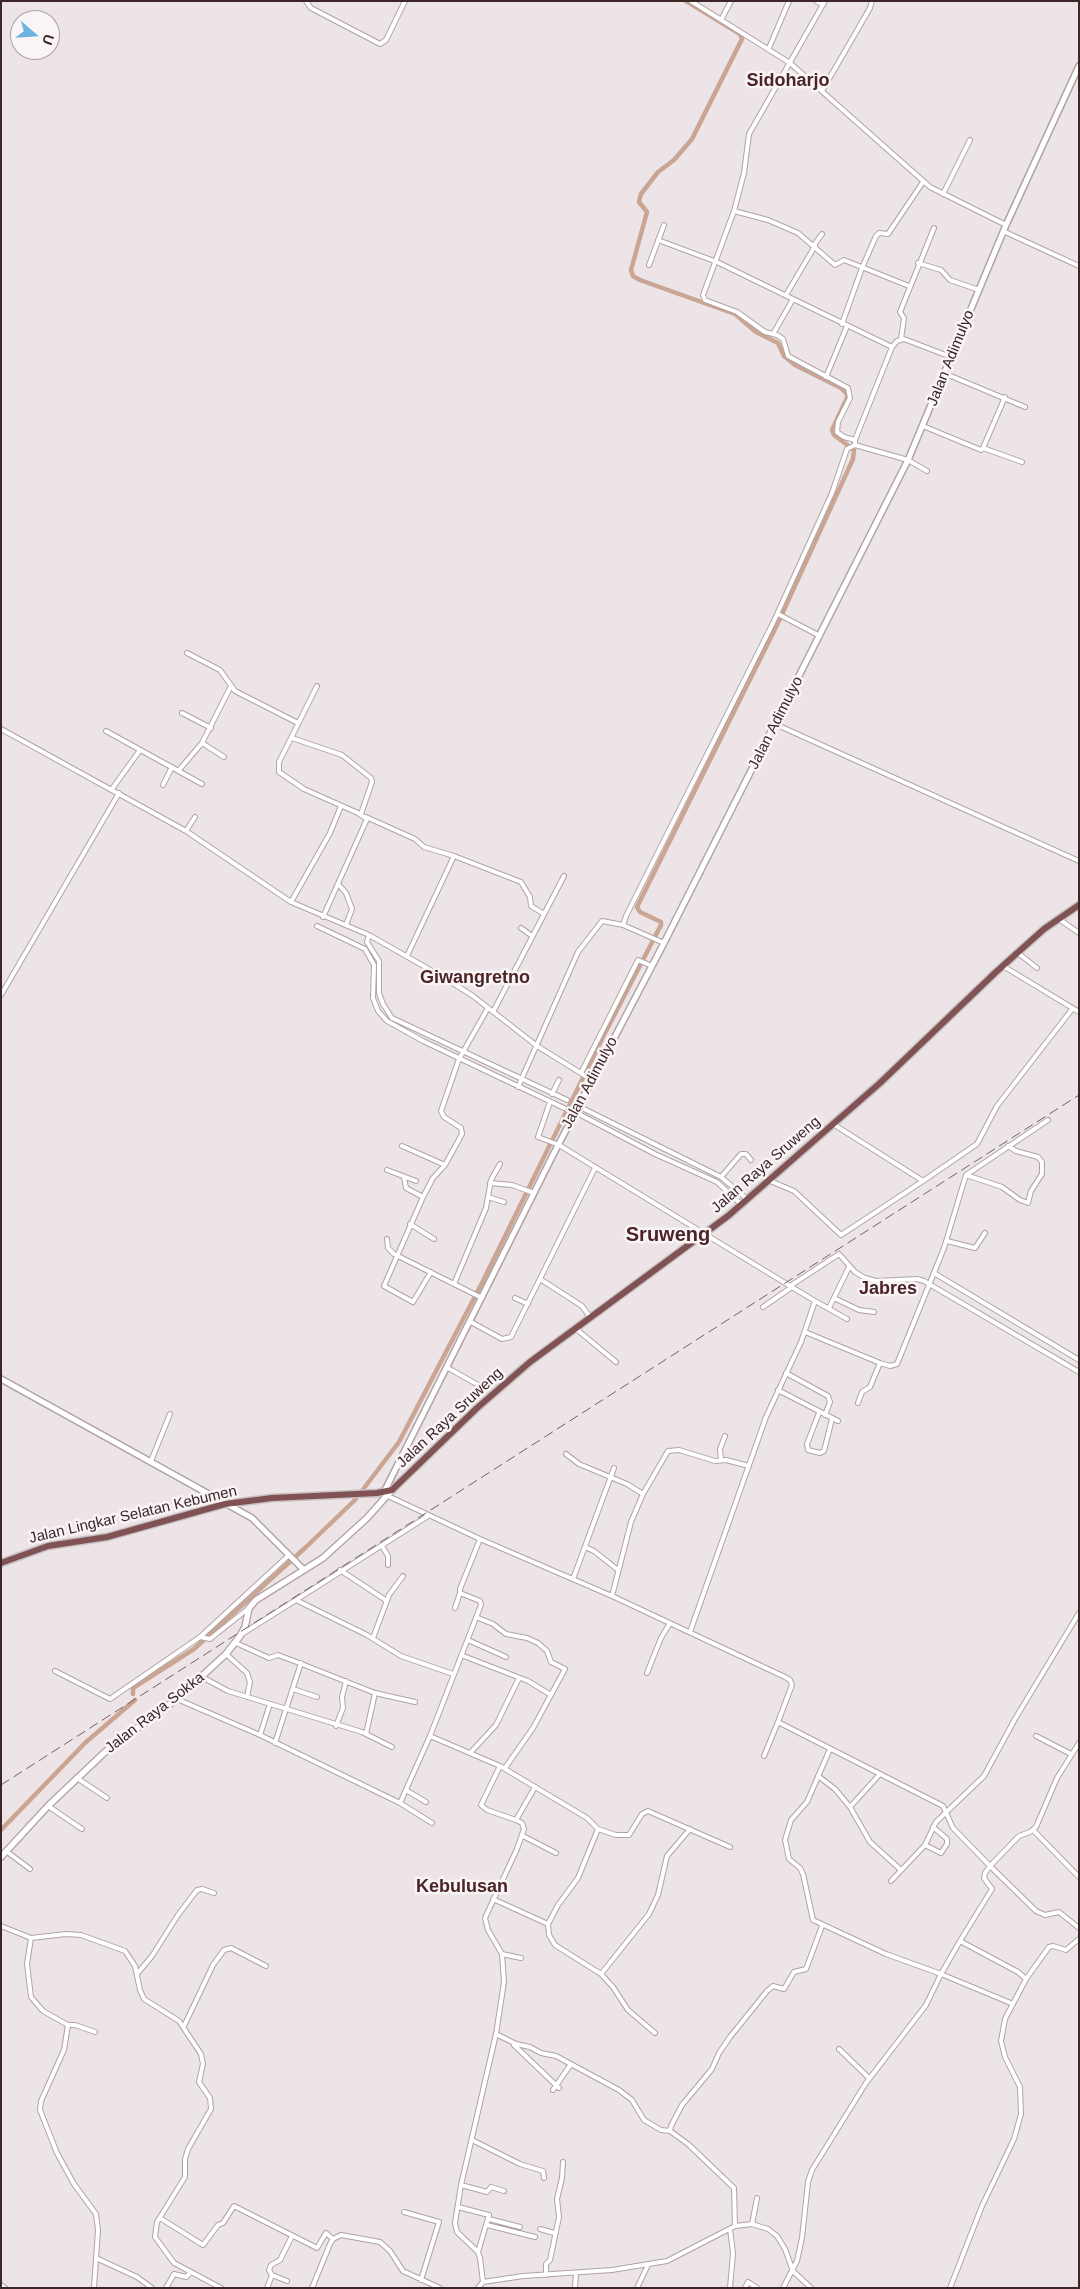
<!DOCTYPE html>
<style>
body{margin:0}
#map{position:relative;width:1080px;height:2289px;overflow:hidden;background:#ece4e6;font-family:Helvetica,sans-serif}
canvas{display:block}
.frame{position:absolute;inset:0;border:2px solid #3c2628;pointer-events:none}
.north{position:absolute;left:10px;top:10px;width:50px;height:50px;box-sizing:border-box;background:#f9f4f6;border:1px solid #ada2a4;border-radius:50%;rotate:109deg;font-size:14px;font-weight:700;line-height:20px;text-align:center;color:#3c2628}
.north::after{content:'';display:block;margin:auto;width:18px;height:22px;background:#6cb2e2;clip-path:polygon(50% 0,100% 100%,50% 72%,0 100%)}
</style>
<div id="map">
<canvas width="1080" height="2289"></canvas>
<div class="frame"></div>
<div class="north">U</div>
</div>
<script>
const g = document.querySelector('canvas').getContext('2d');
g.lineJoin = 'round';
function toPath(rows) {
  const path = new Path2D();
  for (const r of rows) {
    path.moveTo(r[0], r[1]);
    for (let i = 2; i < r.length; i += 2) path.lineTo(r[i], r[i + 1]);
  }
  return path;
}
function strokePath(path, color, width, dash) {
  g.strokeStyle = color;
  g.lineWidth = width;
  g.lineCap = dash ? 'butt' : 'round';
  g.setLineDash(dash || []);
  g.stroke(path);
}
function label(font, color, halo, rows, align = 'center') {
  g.font = font + ' Helvetica,sans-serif';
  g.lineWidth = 5;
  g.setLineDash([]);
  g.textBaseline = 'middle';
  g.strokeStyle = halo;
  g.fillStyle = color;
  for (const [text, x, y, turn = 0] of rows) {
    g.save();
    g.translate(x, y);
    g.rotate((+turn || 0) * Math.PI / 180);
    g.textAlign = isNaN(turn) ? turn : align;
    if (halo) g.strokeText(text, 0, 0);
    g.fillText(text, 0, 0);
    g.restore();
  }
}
strokePath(toPath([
 [133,1694,133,1688,194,1649,306,1547,355,1500,399,1442,482,1283,605,1033,661,925,661,922,640,912,637,907,777,625,853,459,854,450,834,435,832,430,847,398,847,394,841,388,795,365,784,356,778,343,756,332,735,314,640,280,633,276,631,270,647,212,639,202,641,194,658,172,674,160,692,139,742,39,740,34,686,1],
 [1,1830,85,1743,135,1700]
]), '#caa593', 4.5);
const minor = toPath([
 [306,1,311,8,380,44,386,40,405,1],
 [691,1,790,63,930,187,1006,225],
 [816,1,823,5],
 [825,1,749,134,744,173,734,211,703,295,705,300,737,312,765,332,777,335,783,339,788,356,848,388,850,398,838,422,837,432,844,437,855,440],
 [721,20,731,1],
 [769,48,789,1],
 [822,91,870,8,872,1],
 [943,194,970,140],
 [734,211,768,220,798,233,835,265,844,260,909,286],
 [1003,231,1079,266],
 [658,240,717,262,793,299],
 [814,245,822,234],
 [918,263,941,270,950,280,979,290],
 [649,265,664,225],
 [786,295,815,246],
 [842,324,862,268,876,236,879,233,888,234,923,182],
 [773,334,793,299,892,347],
 [901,339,904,318,900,312,934,228],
 [946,374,1025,407],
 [826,377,847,326],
 [923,426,981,450,983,448,1022,462],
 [855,445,908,460,927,471],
 [983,448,1005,397],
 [778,614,820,636],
 [187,653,220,670,235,691,298,723],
 [317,686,279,762,279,772,304,789,358,813,367,819,323,917],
 [182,713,211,728],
 [775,724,1079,861],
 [1,729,186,831,291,902,369,935,448,980,473,996,537,1046,592,1080],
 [106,731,202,784],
 [292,738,342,755,371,778,372,782,361,814],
 [202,743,224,757],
 [179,770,202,743,231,686],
 [163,785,172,767],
 [112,789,140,750],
 [366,817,415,839,424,847,454,856,407,956],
 [186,831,195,817],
 [454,856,521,882,530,897,531,906,544,914],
 [339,885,346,893,352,909,346,925],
 [291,902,330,833,341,806],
 [1059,919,1079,933],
 [317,926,365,949,374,965,373,998,378,1011,387,1021,423,1041,564,1108],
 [521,928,532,936],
 [369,935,367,942,379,961,379,993,383,1004,392,1018,567,1100],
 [664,943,623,925,626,916,773,623,832,493,847,449,855,445,855,440,892,347,897,341,904,339,951,357],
 [1018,953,1037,968],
 [1003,966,1079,1012],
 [1,995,119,793],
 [493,1012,564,876],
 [581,1073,638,960,652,966],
 [518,1087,578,952,602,921,623,925],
 [552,1094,559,1080],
 [550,1102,538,1137,559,1145,790,1286,839,1254,855,1272,865,1278,876,1281,917,1279,924,1281,1079,1372],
 [578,1106,721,1177,747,1199],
 [575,1112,655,1154,717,1182,741,1204],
 [833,1124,923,1181,977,1144,997,1106,1073,1008],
 [402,1146,445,1165],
 [387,1170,416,1181],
 [966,1175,1002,1187,1020,1200,1028,1203,1031,1191,1042,1174,1042,1162,1038,1157,1016,1151,1008,1146],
 [404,1177,406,1188,423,1197],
 [721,1177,741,1154,746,1154,751,1160],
 [768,1180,794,1191,841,1235,923,1181],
 [490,1183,512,1185,534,1193],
 [488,1197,504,1202],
 [410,1224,434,1239],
 [387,1239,388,1248,394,1254,482,1298],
 [947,1241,975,1248,985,1233],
 [431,1272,413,1302,384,1286,423,1197,433,1178,445,1165,462,1134,461,1128,444,1117,441,1111,459,1059,488,1008],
 [934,1273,1079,1360],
 [540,1279,582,1306,590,1317],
 [454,1284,486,1208,491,1180,500,1164],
 [515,1298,528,1304],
 [834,1298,859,1310,874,1312],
 [815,1301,847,1319],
 [763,1307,792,1287],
 [829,1308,849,1267],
 [471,1322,502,1339,511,1337,595,1168],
 [575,1328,616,1362],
 [805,1332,880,1363,890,1366,897,1364,944,1248,966,1175,1048,1120],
 [448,1368,480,1386],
 [786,1373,828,1396,830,1402,825,1415],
 [778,1390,838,1421],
 [858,1403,862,1392,870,1387,880,1363],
 [819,1413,807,1444,808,1450,820,1453,824,1451,832,1419],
 [566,1454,579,1464,627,1484,643,1494],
 [721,1460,720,1449,725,1436],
 [151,1461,170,1414],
 [388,1496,480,1539,612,1596,785,1677,790,1680,792,1685,778,1722,943,1806,953,1828,990,1866,1019,1836,1030,1832,1036,1827,1057,1778,1079,1743],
 [382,1546,388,1556,388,1565],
 [585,1547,594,1551,618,1570],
 [340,1570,387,1601],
 [573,1579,614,1468],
 [612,1596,631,1522,643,1494,668,1451,679,1450,715,1461,726,1460,749,1466],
 [296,1600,428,1516],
 [455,1608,460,1593],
 [476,1617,493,1624,506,1634,527,1638,538,1643,547,1651,551,1662,565,1669,533,1728,505,1768],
 [690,1632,766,1417,801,1342,815,1301,790,1286],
 [242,1634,296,1600,367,1635,401,1656,453,1674],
 [200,1637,289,1555],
 [373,1638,389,1595,403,1576],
 [468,1640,506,1657],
 [236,1643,269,1658,278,1655,294,1661,375,1693,415,1702],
 [226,1654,247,1673,250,1682,247,1697],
 [461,1655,528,1681,551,1695],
 [55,1671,110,1699,200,1637,210,1639,249,1608],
 [647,1673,661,1638,670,1623],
 [202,1677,228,1691,362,1732,392,1747],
 [293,1689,317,1697],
 [177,1699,260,1735,400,1803,430,1736,481,1605,480,1601,460,1593,460,1589,480,1539],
 [336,1726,343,1708,342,1697,346,1681],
 [366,1734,375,1693],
 [260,1735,270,1704],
 [430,1736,500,1766,481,1805,487,1810,516,1820,522,1823,524,1829,517,1849,485,1918,488,1930,502,1954,504,1982,496,2034,461,2185,455,2223,457,2232,478,2252,480,2258,483,2282,478,2288],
 [1036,1736,1071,1754],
 [275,1743,301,1663],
 [830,1749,807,1802,791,1820,785,1840,789,1859,800,1868,803,1874,813,1920,886,1954,941,1974,960,1941],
 [471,1752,496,1725,519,1678],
 [764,1756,778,1722],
 [500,1766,587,1818,598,1829,616,1835,629,1835,642,1814,648,1811,730,1847],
 [880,1774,850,1807,870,1842,901,1870],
 [818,1776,835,1789,850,1807],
 [77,1778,107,1798],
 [406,1790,426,1802],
 [400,1803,432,1823],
 [48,1806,82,1829],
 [516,1820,535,1787],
 [1033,1830,1079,1877],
 [523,1836,556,1853],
 [925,1845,941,1853,947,1844,947,1839,933,1827],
 [6,1851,30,1869],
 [891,1881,925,1845,936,1822,984,1776,1015,1719,1079,1613],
 [493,1899,548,1924,558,1905,578,1878,598,1829],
 [548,1924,549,1935,555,1945,601,1974,613,1987,628,2010,655,2033],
 [1,1926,31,1938,27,1964,31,1997,43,2011,68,2025,64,2050,41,2101,40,2110,57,2153,74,2184,96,2214,98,2230,94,2288],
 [31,1938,66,1934,81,1935,125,1951,135,1966,140,1990,144,1999,179,2021,201,2054,203,2064,199,2082,210,2098,211,2109,188,2149,185,2159,185,2177,157,2222,155,2237,174,2263,221,2288],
 [502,1954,521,1958],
 [137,1974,152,1956,178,1915,197,1890,202,1889,214,1893],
 [601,1974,649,1914,658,1895,667,1856,690,1829],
 [1026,1979,1049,1947,1053,1946,1066,1950,1079,1939],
 [68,2025,75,2025,95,2032],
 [184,2026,213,1965,224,1950,231,1948,266,1966],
 [496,2034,516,2044,530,2047,541,2053,556,2056,619,2090,632,2100,644,2120,661,2130,670,2131],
 [514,2045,559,2088],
 [839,2049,869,2078],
 [553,2090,571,2064],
 [472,2140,520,2164,543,2171,544,2178],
 [461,2185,487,2192,491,2187,504,2191],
 [458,2207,489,2215,478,2252],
 [404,2212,439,2222,421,2280],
 [160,2218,203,2245,218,2225,223,2223,234,2206,317,2248,326,2233,333,2239],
 [489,2219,520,2227],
 [752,2224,757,2198],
 [487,2225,535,2237],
 [735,2226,734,2188,688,2144,670,2131,671,2126,682,2105,712,2069,719,2053,730,2037,767,1991,773,1986,784,1989,794,1972,806,1969,822,1926],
 [540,2229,554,2233],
 [730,2229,733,2253,730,2288],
 [96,2258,137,2277,152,2288],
 [272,2275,287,2281],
 [546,2275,546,2264,550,2260,559,2217,557,2199,562,2178,563,2162],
 [483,2282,523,2276,612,2270,667,2261,735,2226,752,2224,768,2229,777,2236,785,2249,793,2271,811,2288],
 [1,2285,5,2288],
 [166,2288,174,2274,186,2277,191,2272],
 [267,2288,272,2275,269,2270,271,2265,280,2260,292,2236],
 [312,2288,330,2244,333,2239,341,2235,380,2242,390,2251,403,2271,440,2288],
 [575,2288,576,2273],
 [637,2288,648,2265],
 [745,2288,748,2282,757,2288],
 [783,2288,797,2261,802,2238,808,2182,812,2170,866,2083,926,2005,941,1974,1013,2004],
 [950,2288,982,2206,1014,2139,1021,2114,1020,2087,1005,2057,1001,2041,1005,2019,1026,1979,1018,1972,960,1941,992,1889,984,1878,985,1873,990,1866,1036,1911,1045,1915,1059,1912,1079,1928]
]);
const tertiary = toPath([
 [1,1379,252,1518,304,1570],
 [384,1492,554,1153,664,943,908,460,1006,225,1079,66]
]);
const secondary = toPath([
 [1,1857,48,1806,105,1752,177,1699,226,1654,240,1636,245,1627,249,1608,256,1600,323,1558,367,1518,392,1490]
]);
const trunk = toPath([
 [1,1563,48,1546,107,1537,225,1504,272,1498,377,1493,392,1490,477,1408,530,1362,728,1216,880,1083,996,972,1044,929,1079,905]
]);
strokePath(minor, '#b0a3a5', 6);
strokePath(tertiary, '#b0a3a5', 8);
strokePath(secondary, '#b3a1a4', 8);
strokePath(trunk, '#c8c2c3', 9);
strokePath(minor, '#fff', 4);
strokePath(tertiary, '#fff', 5);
strokePath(secondary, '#fff', 5.5);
strokePath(trunk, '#805254', 6);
strokePath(toPath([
 [1,1785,1079,1095]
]), '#776063', 1, [10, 5]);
label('15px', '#3c2628', '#f9f4f6', [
 ["Jalan Adimulyo",951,358,-68],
 ["Jalan Adimulyo",776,723,-63],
 ["Jalan Adimulyo",590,1083,-62],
 ["Jalan Raya Sruweng",766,1165,-41],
 ["Jalan Raya Sruweng",450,1418,-43],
 ["Jalan Lingkar Selatan Kebumen",133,1515,-13],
 ["Jalan Raya Sokka",155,1713,-38]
]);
label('bold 18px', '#4c2427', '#f9f4f6', [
 ["Sidoharjo",788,81],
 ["Giwangretno",475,978],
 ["Jabres",888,1289],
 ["Kebulusan",462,1887]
]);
label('bold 20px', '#4c2427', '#f9f4f6', [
 ["Sruweng",668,1235]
]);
</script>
